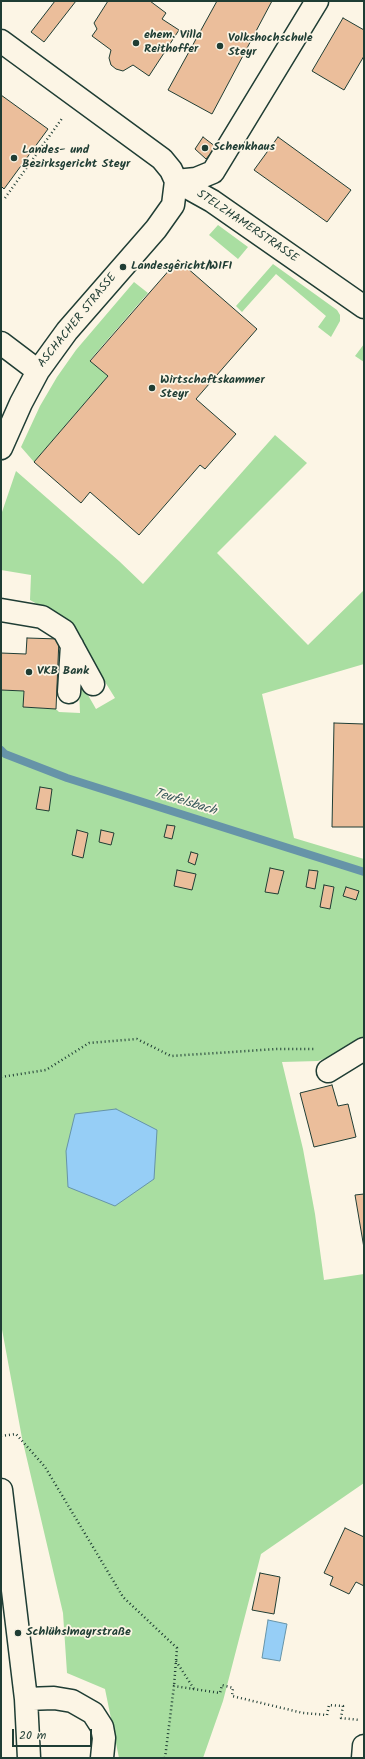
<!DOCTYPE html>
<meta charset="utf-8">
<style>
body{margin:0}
#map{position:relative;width:365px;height:1759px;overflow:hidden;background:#fcf5e5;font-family:Kalam,sans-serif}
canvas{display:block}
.frame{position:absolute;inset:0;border:2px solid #1f3d34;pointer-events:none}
.scale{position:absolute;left:12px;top:1729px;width:80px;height:18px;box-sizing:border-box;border:2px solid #1f3d34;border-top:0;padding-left:5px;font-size:12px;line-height:14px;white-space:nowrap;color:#1f3d34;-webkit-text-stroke:3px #fcf5e5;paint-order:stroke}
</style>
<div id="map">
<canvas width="365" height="1759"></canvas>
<div class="frame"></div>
<div class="scale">20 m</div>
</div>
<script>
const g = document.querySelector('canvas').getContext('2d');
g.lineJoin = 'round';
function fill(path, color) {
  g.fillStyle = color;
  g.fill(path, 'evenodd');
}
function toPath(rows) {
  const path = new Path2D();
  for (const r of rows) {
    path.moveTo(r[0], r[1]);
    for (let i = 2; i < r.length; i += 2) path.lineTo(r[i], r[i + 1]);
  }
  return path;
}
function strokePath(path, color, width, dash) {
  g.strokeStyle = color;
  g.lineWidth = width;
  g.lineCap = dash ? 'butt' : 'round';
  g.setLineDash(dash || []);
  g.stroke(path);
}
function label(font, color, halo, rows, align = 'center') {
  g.font = font + ' Kalam,sans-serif';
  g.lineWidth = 3.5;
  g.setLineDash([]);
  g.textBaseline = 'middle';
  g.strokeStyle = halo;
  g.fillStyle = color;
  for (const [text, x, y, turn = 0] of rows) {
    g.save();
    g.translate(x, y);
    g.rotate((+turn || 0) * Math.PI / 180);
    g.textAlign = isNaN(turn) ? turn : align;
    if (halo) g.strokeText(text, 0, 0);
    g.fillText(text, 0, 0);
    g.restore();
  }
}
fill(toPath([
 [218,225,248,247,238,259,209,235],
 [273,264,337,310,340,315,340,321,331,337,318,327,326,316,276,274,242,312,236,306],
 [134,282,148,293,90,360,108,376,34,462,21,447,40,406,57,377,76,350],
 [364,344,364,362,355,356],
 [275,435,307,463,217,553,308,645,364,590,364,664,262,694,294,838,364,859,364,1042,361,1045,318,1061,282,1062,303,1149,315,1214,324,1280,364,1274,364,1483,261,1554,223,1701,203,1758,119,1758,105,1689,67,1673,63,1613,22,1438,1,1324,1,690,24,691,24,707,56,709,59,712,80,713,79,689,84,688,96,709,115,698,68,622,30,600,31,575,1,570,1,515,16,471,119,561,143,584]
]), '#a9dea1');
const water = toPath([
 [116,1109,157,1130,154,1179,115,1206,68,1187,66,1151,75,1114,116,1109],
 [268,1620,287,1624,280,1661,262,1658,268,1620]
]);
fill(water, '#96cef6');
strokePath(water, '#6694a8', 1);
strokePath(toPath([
 [1,750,5,754,67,778,364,872]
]), '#6694a8', 8);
const building = toPath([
 [55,1,76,1,44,42,31,32,55,1],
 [108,1,150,1,166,13,162,19,179,30,149,76,133,65,123,71,116,69,111,65,109,58,111,50,92,36,97,29,94,23,108,1],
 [217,1,272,1,212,114,168,90,217,1],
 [343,18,364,30,364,56,344,90,312,71,343,18],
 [1,95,48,129,4,189,1,186,1,95],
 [203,137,216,147,206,159,195,149,203,137],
 [278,137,351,190,327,222,254,170,278,137],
 [178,260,257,329,196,399,236,434,205,469,200,465,139,535,90,492,81,503,34,462,108,376,90,361,178,260],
 [27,638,59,639,56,709,23,707,24,691,1,690,1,653,26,654,27,638],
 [334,723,364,724,364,827,332,827,334,723],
 [40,787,52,789,49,811,36,809,40,787],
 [167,825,175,826,172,839,164,837,167,825],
 [77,830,88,833,83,858,72,855,77,830],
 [101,830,114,833,111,845,99,842,101,830],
 [191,852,198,854,195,865,188,862,191,852],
 [270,868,284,871,278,894,265,892,270,868],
 [177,870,196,874,192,890,174,886,177,870],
 [309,870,318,871,315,889,306,887,309,870],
 [324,885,334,887,330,909,320,907,324,885],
 [346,887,359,891,356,900,343,896,346,887],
 [332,1085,338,1106,348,1104,356,1137,314,1147,300,1093,332,1085],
 [364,1194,364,1248,355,1195,364,1194],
 [345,1528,364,1537,364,1586,356,1582,349,1594,330,1585,333,1577,324,1573,345,1528],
 [260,1573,280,1577,274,1614,252,1610,260,1573]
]);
fill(building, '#ebbe9b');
strokePath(building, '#1f3d34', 1);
const minor = toPath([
 [1,41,162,159,171,170,176,181,212,201,364,307],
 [176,181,196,179,213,172,317,1],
 [1,343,38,371],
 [1,448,21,403,38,371,67,331,156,229,173,205,176,181],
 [1,610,42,617,64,631,93,684],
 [69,692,72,645],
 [328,1071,364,1049],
 [1,1490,26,1699,29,1758],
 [26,1699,54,1698,72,1701,93,1713,102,1727,104,1738,102,1758],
 [363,1758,364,1746]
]);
strokePath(minor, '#1f3d34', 25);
strokePath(toPath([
 [5,198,63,117],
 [1,1077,46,1070,89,1043,137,1039,171,1056,277,1049,315,1049],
 [1,1436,16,1434,45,1467,123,1597,177,1648,174,1686],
 [176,1661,194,1689],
 [165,1758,174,1686,220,1693,222,1685,233,1688,232,1696,303,1713,327,1715,329,1705,343,1706,341,1718,360,1720]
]), '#1f3d34', 2.5, [1, 3]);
strokePath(minor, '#fcf5e5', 22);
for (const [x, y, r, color] of [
 [136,43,4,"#1f3d34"],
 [220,46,4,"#1f3d34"],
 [205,148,4,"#1f3d34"],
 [14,158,4,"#1f3d34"],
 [123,267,4,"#1f3d34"],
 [152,388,4,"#1f3d34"],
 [29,672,4,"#1f3d34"],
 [18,1633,4,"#1f3d34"]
]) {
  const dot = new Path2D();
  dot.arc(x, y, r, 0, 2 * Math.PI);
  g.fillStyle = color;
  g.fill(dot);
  strokePath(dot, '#fcf5e5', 1.5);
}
label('bold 12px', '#1f3d34', '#fcf5e5', [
 ["ehem. Villa",144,36],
 ["Reithoffer",144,50],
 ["Volkshochschule",228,39],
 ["Steyr",228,53],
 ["Schenkhaus",213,148],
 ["Landes- und",22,151],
 ["Bezirksgericht Steyr",22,165],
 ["Landesgericht/WIFI",131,267],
 ["Wirtschaftskammer",160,381],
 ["Steyr",160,395],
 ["VKB Bank",37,672],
 ["Schlühslmayrstraße",26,1633]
], 'left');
label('12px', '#1f3d34', '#fcf5e5', [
 ["STELZHAMERSTRASSE",247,227,34],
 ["ASCHACHER STRASSE",78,321,-51]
]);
label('italic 13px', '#375a5b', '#fcf5e5', [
 ["Teufelsbach",185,803,17]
]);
</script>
